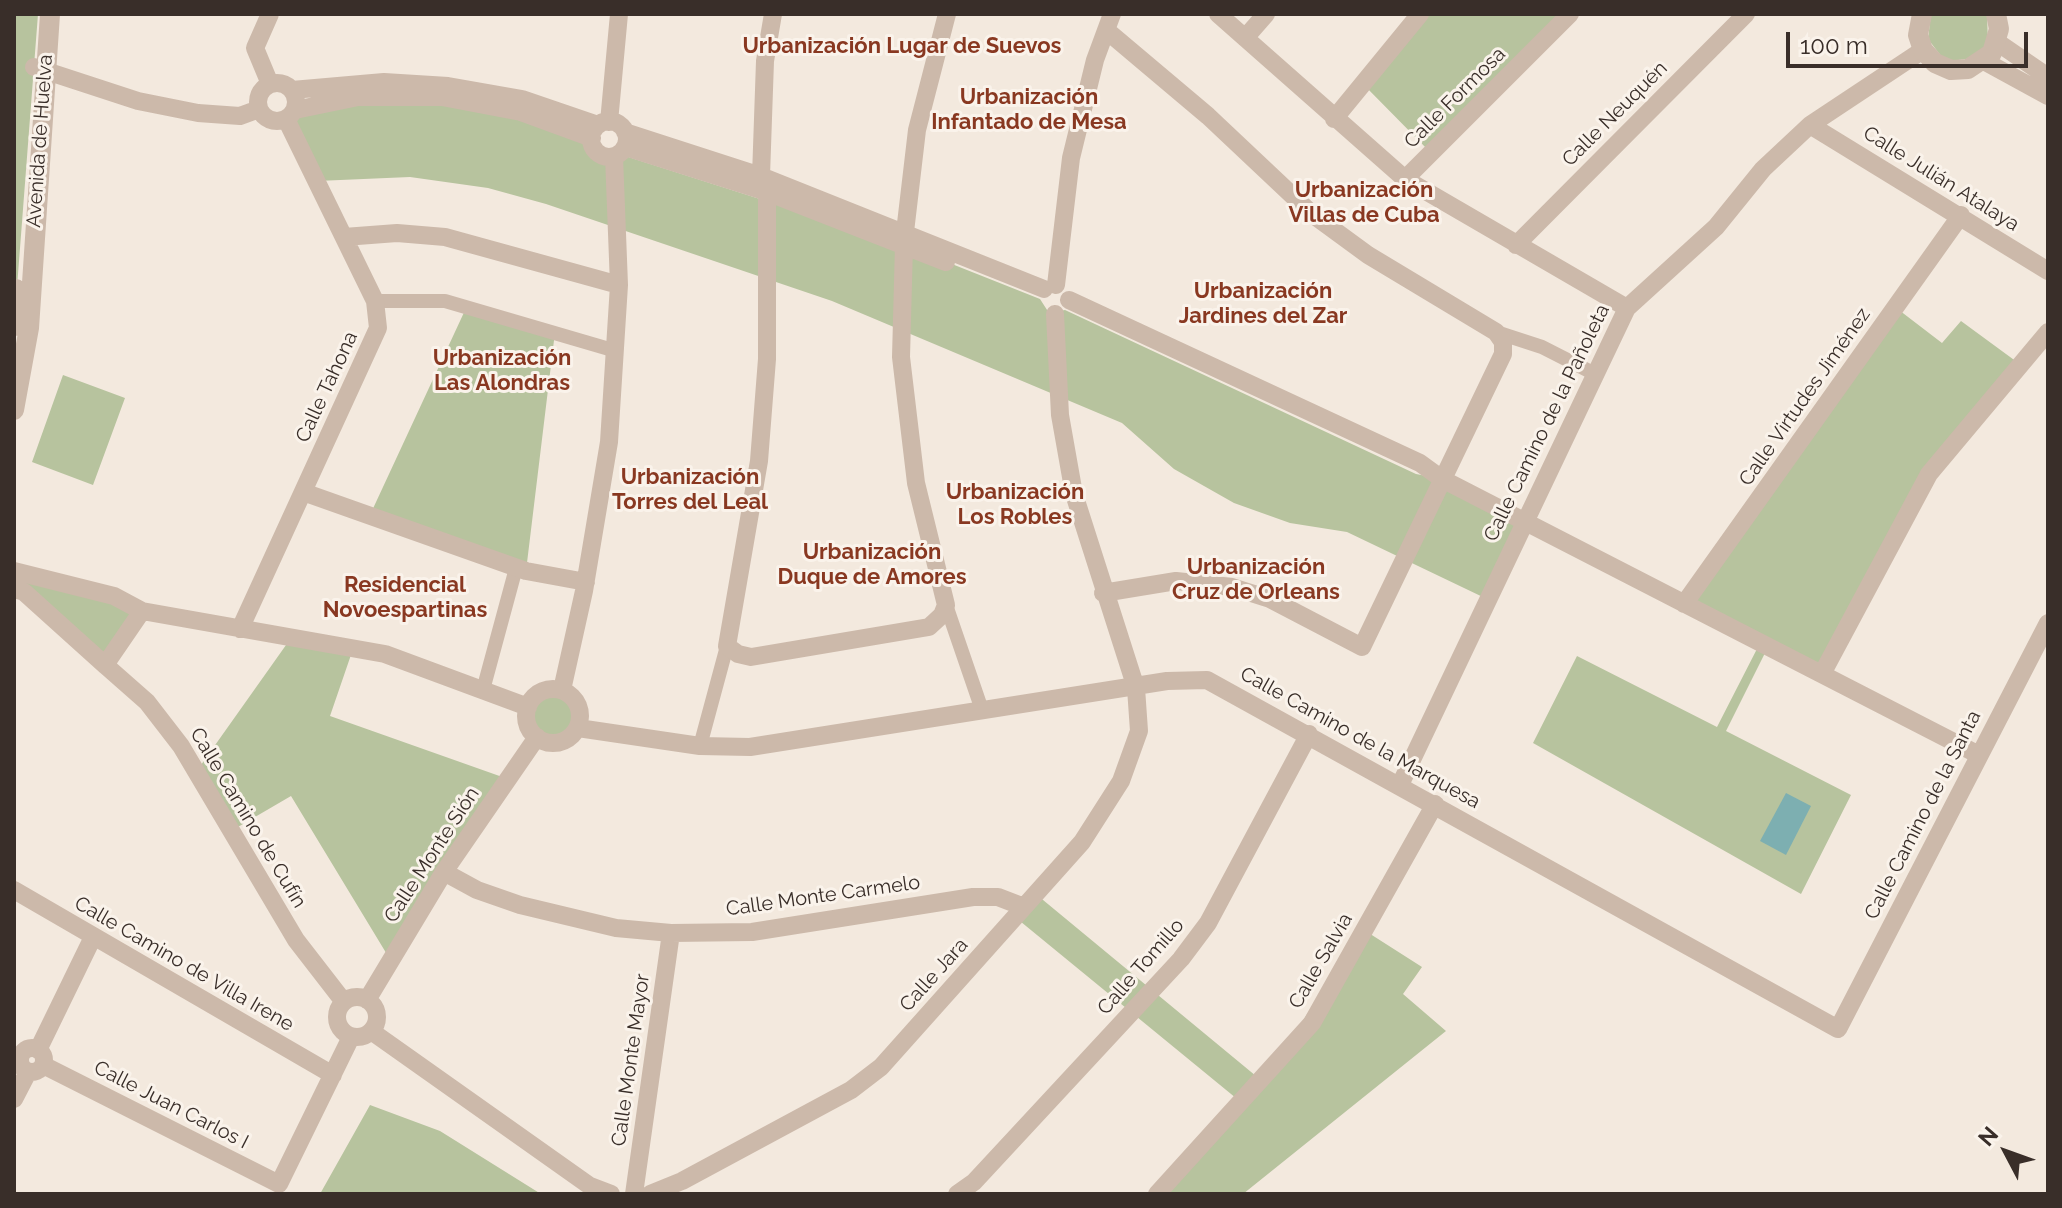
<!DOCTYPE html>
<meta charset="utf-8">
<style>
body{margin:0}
#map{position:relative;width:2062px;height:1208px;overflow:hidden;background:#f3e9de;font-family:Raleway,sans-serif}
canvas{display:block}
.frame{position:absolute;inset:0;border:16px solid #392e29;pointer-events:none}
.north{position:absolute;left:1966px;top:1112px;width:80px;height:80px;-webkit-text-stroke:6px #faf3eb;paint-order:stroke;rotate:311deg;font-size:22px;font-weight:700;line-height:32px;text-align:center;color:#392e29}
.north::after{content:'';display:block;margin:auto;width:28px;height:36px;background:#392e29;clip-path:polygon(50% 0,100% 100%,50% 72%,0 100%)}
.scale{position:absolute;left:1786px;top:32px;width:242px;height:36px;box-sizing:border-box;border:4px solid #392e29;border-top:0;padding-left:10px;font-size:24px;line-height:28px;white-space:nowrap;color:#392e29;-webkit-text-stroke:6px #faf3eb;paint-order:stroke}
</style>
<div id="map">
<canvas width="2062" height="1208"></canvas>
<div class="frame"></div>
<div class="north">N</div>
<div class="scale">100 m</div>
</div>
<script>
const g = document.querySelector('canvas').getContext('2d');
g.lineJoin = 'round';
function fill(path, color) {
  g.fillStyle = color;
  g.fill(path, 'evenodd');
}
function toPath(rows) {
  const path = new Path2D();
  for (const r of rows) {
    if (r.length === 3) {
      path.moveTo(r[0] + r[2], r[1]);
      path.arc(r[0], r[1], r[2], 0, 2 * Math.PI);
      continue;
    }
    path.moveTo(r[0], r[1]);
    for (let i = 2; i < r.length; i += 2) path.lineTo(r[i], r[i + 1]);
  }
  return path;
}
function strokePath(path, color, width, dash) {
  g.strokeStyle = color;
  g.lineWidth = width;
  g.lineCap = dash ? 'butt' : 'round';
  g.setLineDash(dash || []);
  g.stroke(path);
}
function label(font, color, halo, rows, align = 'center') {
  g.font = font + ' Raleway,sans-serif';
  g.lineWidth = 6;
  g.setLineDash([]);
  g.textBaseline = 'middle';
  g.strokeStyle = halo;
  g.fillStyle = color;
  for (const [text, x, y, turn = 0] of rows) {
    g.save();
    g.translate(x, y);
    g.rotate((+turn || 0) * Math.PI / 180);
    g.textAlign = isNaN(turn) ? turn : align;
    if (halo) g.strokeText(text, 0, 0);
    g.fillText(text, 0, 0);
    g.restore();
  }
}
fill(toPath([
 [14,14,38,14,14,326],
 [1420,14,1570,14,1431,153,1363,84],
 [1931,14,1987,14,1988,43,1973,58,1951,61,1941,56,1928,39],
 [358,97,521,112,592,144,603,156,619,154,904,245,1040,299,1049,313,1065,310,1416,474,1442,479,1524,519,1487,599,1347,532,1290,523,1234,503,1174,469,1122,423,832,301,546,204,488,188,410,177,317,181,292,115],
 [467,306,555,332,526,571,370,515],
 [1895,307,1942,343,1961,321,2021,365,1929,474,1822,674,1768,647,1726,731,1851,795,1801,894,1533,743,1577,656,1717,727,1760,643,1684,604],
 [63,375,125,398,93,485,32,462],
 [14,571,142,611,105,665,14,589],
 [291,638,353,649,330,716,508,779,391,961,291,796,231,831,196,772],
 [553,716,21],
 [1037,895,1262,1081,1364,930,1422,967,1403,994,1446,1031,1243,1194,1157,1194,1242,1103,1015,917],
 [370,1105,440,1131,541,1194,320,1194]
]), '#b7c39e');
fill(toPath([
 [1786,793,1811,806,1786,855,1760,841]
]), '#7dafb1');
strokePath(toPath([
 [375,301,445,301,616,351],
 [1496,332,1542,347,1595,374],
 [946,605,982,710],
 [483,690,516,568],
 [700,746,727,646]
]), '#ccb9aa', 14);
strokePath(toPath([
 [1218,14,1405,179,1627,308],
 [1245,38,1266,14],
 [1997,42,2048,77],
 [1984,61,2048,96],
 [34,67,138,101,198,113,240,116,259,109],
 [277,102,19],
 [270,84,255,48,270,14],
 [292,90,384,82,448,86,522,99,598,125],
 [295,110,358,97,442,97,521,112,592,138],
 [1334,119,1420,14],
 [609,139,18],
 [609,122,619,14],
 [1810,125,2048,271],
 [625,132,761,176,1044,289],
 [625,147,767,192,946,262],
 [761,176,765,61,773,14],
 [1405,179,1570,14],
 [767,192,767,359,759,461,727,646,738,654,751,657,929,627,942,615,946,605,916,483,901,357,904,245],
 [905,232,917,130,947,14],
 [344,237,397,233,445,237,619,285],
 [1516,245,1746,14],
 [1056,285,1071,158,1095,60,1112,14],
 [1069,300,1420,463,1442,479,1979,755],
 [303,492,526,571,586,582],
 [14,571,114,596,142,611,105,665,24,592,14,589],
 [1103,593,1176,581,1232,587,1270,599,1362,647,1503,354,1503,342,1496,332,1368,255,1312,214,1208,116,1106,30],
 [1684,604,1961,215],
 [142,611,385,654,528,707],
 [240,629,378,328,375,301,286,119],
 [105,665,147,702,181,746,296,940,344,1002],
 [1822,674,1929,474,2048,332],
 [553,716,27],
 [562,690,584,591,609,442,619,285,614,156],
 [578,728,700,746,750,747,1167,681,1207,680,1838,1029,2048,623],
 [1400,785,1627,308,1716,227,1763,169,1810,125,1923,50],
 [444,872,477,890,520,905,616,928,671,933,752,932,973,897,998,897,1024,907],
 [14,890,333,1075],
 [357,1017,20],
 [367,1000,444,872,537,737],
 [371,1031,590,1186,611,1194],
 [32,1060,12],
 [38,1050,93,937],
 [43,1065,279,1184,351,1037],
 [14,1099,28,1072],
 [634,1194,671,933],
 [650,1194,682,1181,851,1090,881,1067,1082,842,1121,781,1139,731,1136,688,1074,494,1060,415,1055,314],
 [957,1194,974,1182,1181,959,1208,923,1309,734],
 [1157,1194,1312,1023,1435,804]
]), '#ccb9aa', 18);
strokePath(toPath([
 [1922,14,1918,35,1923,50,1935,63,1951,70,1968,69,1992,53,1999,29,1996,14],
 [14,326,16,289],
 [14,410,29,328,50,14]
]), '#ccb9aa', 20);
label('20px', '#392e29', '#faf3eb', [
 ["Calle Formosa",1455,98,-45],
 ["Calle Neuquén",1615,114,-45],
 ["Avenida de Huelva",40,141,-86],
 ["Calle Julián Atalaya",1941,179,32],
 ["Calle Tahona",327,387,-65],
 ["Calle Virtudes Jiménez",1805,397,-55],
 ["Calle Camino de la Pañoleta",1547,423,-64],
 ["Calle Camino de la Marquesa",1360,738,29],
 ["Calle Camino de la Santa",1923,815,-63],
 ["Calle Camino de Cufín",248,818,59],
 ["Calle Monte Sión",432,855,-57],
 ["Calle Monte Carmelo",823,896,-8],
 ["Calle Salvia",1321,961,-60],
 ["Calle Camino de Villa Irene",184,964,30],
 ["Calle Tomillo",1141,967,-49],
 ["Calle Jara",934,975,-48],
 ["Calle Monte Mayor",631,1060,-82],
 ["Calle Juan Carlos I",171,1105,27]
]);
label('bold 22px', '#893821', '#faf3eb', [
 ["Urbanización Lugar de Suevos",902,46],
 ["Urbanización",1029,97],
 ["Infantado de Mesa",1029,122],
 ["Urbanización",1364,190],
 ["Villas de Cuba",1364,215],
 ["Urbanización",1263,291],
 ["Jardines del Zar",1263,316],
 ["Urbanización",502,358],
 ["Las Alondras",502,383],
 ["Urbanización",690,477],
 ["Torres del Leal",690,502],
 ["Urbanización",1015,492],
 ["Los Robles",1015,517],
 ["Urbanización",872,552],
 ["Duque de Amores",872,577],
 ["Urbanización",1256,567],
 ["Cruz de Orleans",1256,592],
 ["Residencial",405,585],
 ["Novoespartinas",405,610]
]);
</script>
